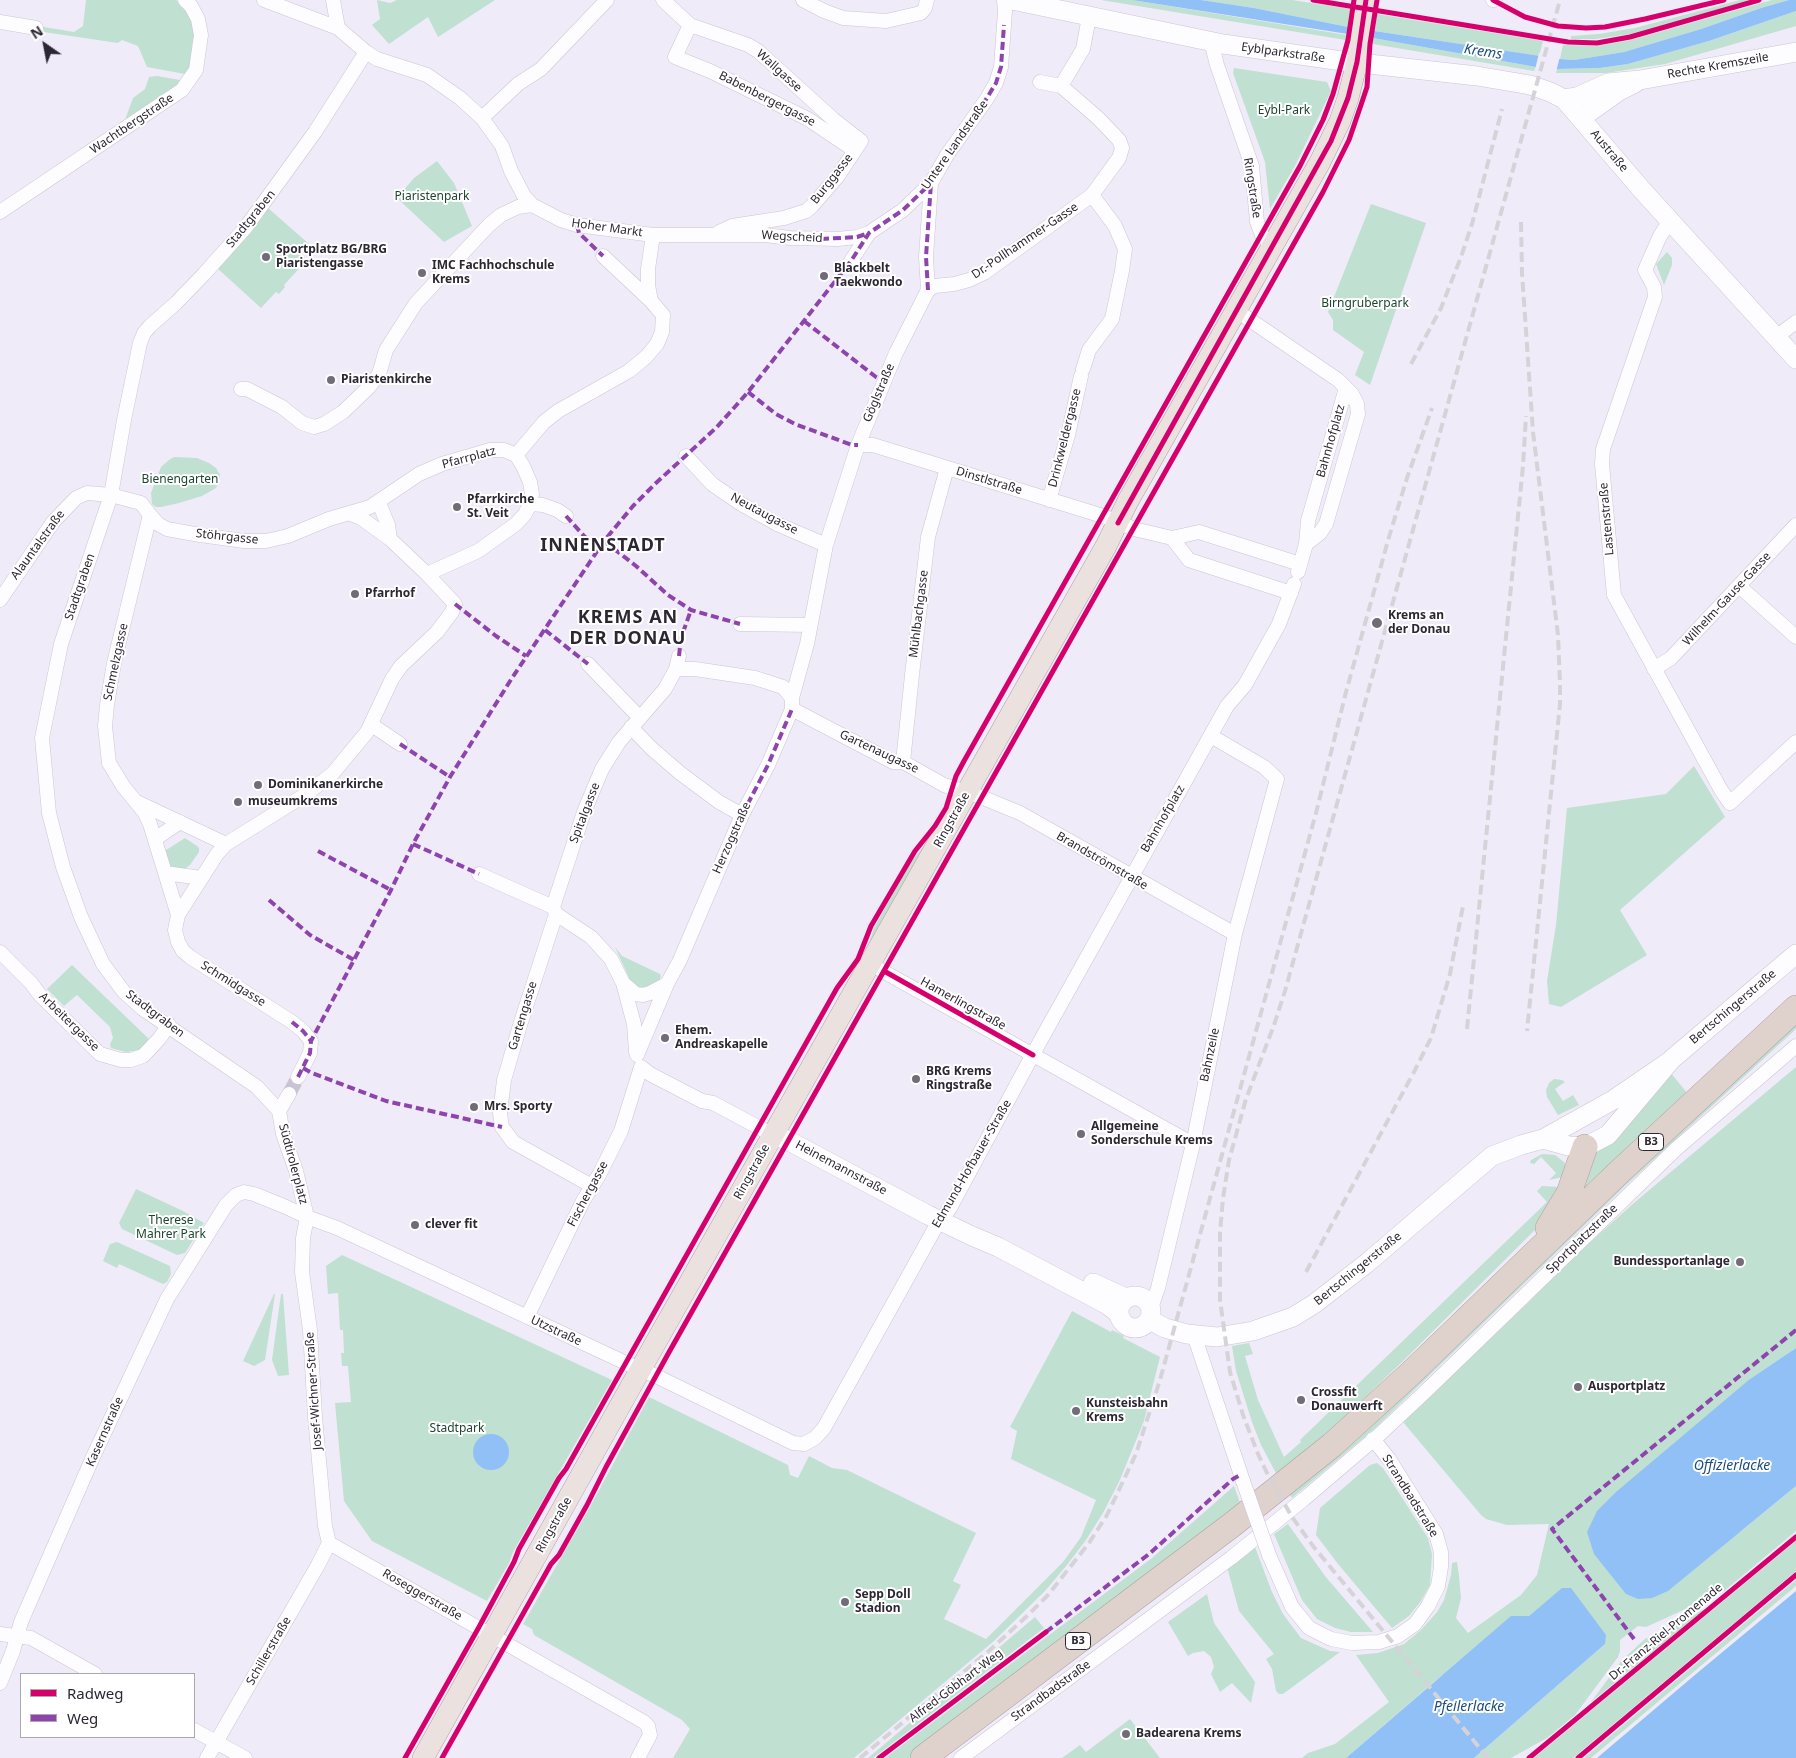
<!DOCTYPE html>
<meta charset="utf-8">
<style>
body{margin:0}
#map{position:relative;width:1796px;height:1758px;overflow:hidden;background:#f0ebf8;font-family:"Noto Sans",sans-serif}
canvas{display:block}
.legend{position:absolute;left:20px;top:1673px;width:175px;height:65px;box-sizing:border-box;background:#fff;border:1px solid #aba9ad;margin:0;padding:6px 9px;list-style:none;font-size:15px;color:#2c2733}
.legend li{display:flex;align-items:center;gap:10px;height:25px}
.legend b{width:25px;border:1px solid #aba9ad}
.north{position:absolute;left:20px;top:20px;width:50px;height:50px;-webkit-text-stroke:4px #fff;paint-order:stroke;rotate:327deg;font-size:14px;font-weight:700;line-height:20px;text-align:center;color:#2c2733}
.north::after{content:'';display:block;margin:auto;width:18px;height:22px;background:#2c2733;clip-path:polygon(50% 0,100% 100%,50% 72%,0 100%)}
</style>
<div id="map">
<canvas width="1796" height="1758"></canvas>
<ul class="legend">
<li><b style="height:6px;background:#d6006c"></b>Radweg</li>
<li><b style="height:6px;background:#8e44ad"></b>Weg</li>
</ul>
<div class="north">N</div>
</div>
<script>
const g = document.querySelector('canvas').getContext('2d');
g.lineJoin = 'round';
function fill(path, color) {
  g.fillStyle = color;
  g.fill(path, 'evenodd');
}
function toPath(rows) {
  const path = new Path2D();
  for (const r of rows) {
    if (r.length === 3) {
      path.moveTo(r[0] + r[2], r[1]);
      path.arc(r[0], r[1], r[2], 0, 2 * Math.PI);
      continue;
    }
    path.moveTo(r[0], r[1]);
    for (let i = 2; i < r.length; i += 2) path.lineTo(r[i], r[i + 1]);
  }
  return path;
}
function strokePath(path, color, width, dash) {
  g.strokeStyle = color;
  g.lineWidth = width;
  g.lineCap = dash ? 'butt' : 'round';
  g.setLineDash(dash || []);
  g.stroke(path);
}
function label(font, color, halo, rows, align = 'center') {
  g.font = font + ' "Noto Sans",sans-serif';
  g.lineWidth = 4;
  g.setLineDash([]);
  g.textBaseline = 'middle';
  g.strokeStyle = halo;
  g.fillStyle = color;
  for (const [text, x, y, turn = 0] of rows) {
    g.save();
    g.translate(x, y);
    g.rotate((+turn || 0) * Math.PI / 180);
    g.textAlign = isNaN(turn) ? turn : align;
    if (halo) g.strokeText(text, 0, 0);
    g.fillText(text, 0, 0);
    g.restore();
  }
}
fill(toPath([
 [86,0,176,0,183,5,189,16,194,27,194,52,190,69,185,74,147,67,138,46,122,40,118,43,37,31,38,26,74,32,83,26],
 [377,0,390,3,397,0,495,0,438,37,428,17,389,44,372,25,380,19],
 [1101,0,1132,0,1347,35,1346,40],
 [1201,0,1292,0,1351,9,1348,27,1254,8],
 [1740,0,1752,0,1630,34,1596,39,1571,39,1571,36,1599,34,1635,28],
 [1772,0,1789,0,1761,8,1701,29,1624,52,1574,60,1560,59,1563,45,1597,46,1631,40],
 [1796,11,1796,26,1665,64,1606,73,1556,73,1557,69,1600,68,1628,64,1709,41],
 [1377,14,1543,41,1539,56,1375,31],
 [1373,38,1536,67,1534,71,1373,44],
 [1234,68,1327,82,1331,91,1296,164,1270,209,1265,162,1233,73],
 [157,76,180,80,181,83,125,120,133,98,145,89,149,77],
 [437,161,454,183,472,226,444,242,397,198,414,178],
 [1371,204,1426,223,1370,385,1355,375,1364,352,1333,330,1333,320,1328,312],
 [268,208,309,244,300,254,307,260,284,285,285,287,279,294,276,292,261,308,217,268],
 [1667,252,1672,258,1672,265,1664,285,1656,264],
 [174,457,197,458,209,463,216,468,220,475,219,481,216,488,202,496,179,503,161,507,156,507,152,504,151,493,161,467,169,460],
 [1694,766,1725,817,1620,910,1647,955,1561,1007,1549,1004,1547,981,1556,925,1567,808,1666,794],
 [185,838,197,846,199,848,199,852,190,865,183,870,170,868,163,852],
 [924,846,926,847,871,944,869,943,874,928,910,863],
 [615,947,622,956,660,974,661,976,659,981,655,985,638,990,631,982],
 [72,965,149,1039,140,1050,126,1052,111,1048,110,1044,113,1038,110,1027,77,995,64,1006,47,989],
 [1796,1022,1796,1029,1626,1185,1373,1430,1292,1498,1289,1493],
 [1796,1067,1796,1348,1750,1379,1740,1532,1796,1486,1796,1531,1723,1592,1646,1627,1638,1626,1620,1640,1620,1651,1618,1657,1575,1715,1547,1738,1511,1758,1474,1758,1605,1644,1562,1589,1529,1616,1522,1617,1436,1680,1346,1758,1302,1758,1308,1753,1335,1744,1389,1702,1356,1655,1378,1653,1404,1644,1421,1630,1437,1612,1444,1600,1451,1575,1452,1563,1457,1562,1459,1576,1461,1598,1456,1618,1468,1633,1521,1595,1537,1575,1549,1524,1507,1525,1486,1519,1481,1515,1403,1422,1527,1304,1565,1265,1635,1202],
 [1670,1072,1688,1094,1578,1197,1589,1155],
 [1554,1079,1562,1080,1565,1082,1555,1089,1563,1101,1573,1095,1579,1105,1558,1115,1547,1097,1546,1090,1549,1083],
 [1542,1154,1555,1155,1564,1162,1567,1167,1563,1177,1549,1180,1556,1173,1541,1157,1534,1164,1530,1163,1531,1160],
 [1542,1186,1559,1187,1540,1225,1401,1363,1324,1436,1278,1477,1261,1445,1252,1422,1236,1371,1232,1346,1249,1343,1253,1354,1245,1356,1258,1400,1284,1457,1301,1442,1300,1440,1547,1202,1537,1191],
 [136,1189,183,1211,204,1223,185,1253,177,1255,122,1229,119,1223],
 [117,1242,170,1266,171,1274,167,1282,163,1284,119,1264,117,1268,103,1261,110,1244],
 [342,1255,612,1380,513,1552,509,1563,487,1601,372,1541,344,1501,335,1403,351,1402,348,1366,342,1366,341,1353,344,1353,343,1330,340,1330,338,1293,328,1294,326,1266],
 [274,1294,275,1294,265,1360,254,1366,243,1361],
 [281,1294,283,1294,289,1375,278,1376,272,1360],
 [1072,1311,1111,1332,1112,1330,1124,1336,1123,1338,1160,1357,1144,1421,1119,1482,1103,1513,1086,1540,1067,1565,1045,1591,994,1641,854,1758,673,1758,690,1729,682,1720,534,1635,532,1629,523,1624,590,1507,649,1397,788,1465,790,1475,798,1478,809,1456,832,1468,847,1470,976,1533,953,1581,961,1585,944,1619,986,1639,1063,1562,1081,1537,1096,1500,1011,1459,1017,1431,1010,1427],
 [1377,1463,1383,1468,1428,1538,1432,1554,1430,1585,1421,1601,1409,1616,1392,1628,1338,1564,1316,1535,1320,1508,1370,1465],
 [1234,1486,1242,1508,910,1758,885,1758,1152,1558],
 [1288,1524,1325,1576,1373,1632,1351,1632,1335,1628,1317,1619,1302,1600,1274,1534],
 [1796,1541,1796,1571,1573,1758,1534,1758],
 [1255,1547,1272,1592,1283,1614,1301,1638,1330,1651,1340,1652,1283,1694,1279,1694,1276,1691,1272,1669,1266,1659,1274,1654,1239,1611,1227,1567],
 [1796,1580,1796,1586,1591,1758,1584,1758],
 [1207,1594,1214,1623,1255,1682,1251,1703,1232,1683,1220,1692,1211,1674,1214,1667,1211,1657,1204,1651,1193,1653,1188,1656,1168,1622],
 [1705,1609,1591,1702,1622,1660,1645,1639],
 [1035,1617,1044,1628,873,1758,868,1758],
 [1130,1719,1160,1758,1062,1758,1080,1745,1086,1752]
]), '#c0e0d1');
fill(toPath([
 [1132,0,1201,0,1254,8,1348,27,1560,59,1574,60,1624,52,1701,29,1761,8,1789,0,1796,0,1796,11,1709,41,1628,64,1600,68,1557,69,1536,67,1373,38],
 [1796,1348,1796,1486,1668,1591,1652,1598,1638,1599,1626,1594,1594,1554,1587,1532,1597,1511,1616,1492,1750,1379],
 [491,1452,18],
 [1562,1588,1571,1588,1606,1635,1605,1644,1474,1758,1346,1758,1511,1616,1529,1616],
 [1796,1591,1796,1758,1597,1758,1696,1674]
]), '#91c0f7');
fill(toPath([
 [1539,53,1560,56,1556,72,1535,70]
]), '#f0ebf8');
strokePath(toPath([
 [289,1094,298,1077]
]), '#c9c4d1', 14, [14, 7]);
const street = toPath([
 [264,0,338,28,366,52,377,59,427,75,460,98,482,118,502,146,511,171,524,196,532,205,561,220,577,225,653,235,765,235,790,238,838,239,857,237,869,233],
 [333,0,338,28],
 [663,0,690,25,748,45,758,51,834,120,861,141,838,176,812,206,806,211,784,218,732,226,719,232],
 [803,0,824,11,843,18,886,21,921,13,925,8,927,0],
 [1493,0,1495,0],
 [0,22,36,28],
 [690,25,675,57,710,71,808,119,854,150],
 [1211,41,1217,65,1252,166,1257,222,1262,235,1272,248],
 [1061,86,1083,49,1089,17],
 [482,118,518,84,541,69,607,0],
 [0,212,182,90,196,70,201,35,198,19,191,6,185,0],
 [1670,221,1660,236,1645,270,1654,287,1655,297,1603,449,1602,464,1614,595,1721,790,1730,803,1796,742],
 [851,261,869,233,903,210,931,183,947,155,986,100,996,83,1001,67,1005,11,1004,0],
 [928,290,935,286,954,284,969,280,984,273,1092,195,1119,158,1122,148,1119,140,1098,118,1061,86,1040,82],
 [651,301,648,285,648,269,653,235],
 [1237,311,1338,380,1352,394,1357,404,1358,414,1326,524,1320,533,1306,544],
 [1776,337,1796,322],
 [1083,369,1089,350,1112,319,1122,271,1125,249,1115,226,1092,195],
 [241,389,247,389,282,407,302,423,314,427,324,424,343,412,369,387,379,374,386,350,416,303,489,225,501,215,518,207,532,205],
 [858,445,873,445,1103,516,1134,529,1172,538,1199,532,1300,564],
 [516,455,544,422,558,411,629,371,646,357,657,344,662,332,663,315,651,301,603,256],
 [686,456,712,484,741,504,777,524,826,545],
 [1049,500,1068,435,1081,376],
 [379,503,388,525,390,539],
 [150,515,114,663,107,705,105,726,109,763,123,786,145,813,150,824,178,915],
 [1172,538,1189,560,1291,593],
 [1298,572,1306,544,1308,521,1346,388],
 [427,574,478,551,516,524,525,514,530,504,543,505,557,510,566,516],
 [1739,586,1796,637],
 [0,600,53,522,76,498,87,493,111,495,141,503,150,515,158,524,167,529,200,535,244,541,266,541,288,536,329,519,370,507,419,474,442,464,490,450,504,450,516,455,523,466,530,482,532,494,530,504],
 [740,624,810,625],
 [588,664,640,718],
 [676,669,695,669,755,678,783,687,792,698],
 [1654,669,1671,658,1796,525],
 [792,709,893,762,903,762,944,785,981,797,1020,813,1235,934],
 [372,725,400,744],
 [631,727,651,748,680,773,719,802,742,815],
 [903,762,912,675,928,537,947,468],
 [137,802,226,844],
 [155,839,180,822],
 [165,873,201,878],
 [479,874,553,907],
 [553,907,556,914,521,1022,504,1080,500,1113,502,1127,513,1142,592,1186],
 [553,907,584,812,602,769,619,742,665,689,676,669,679,656],
 [556,914,591,937,611,959,623,983,634,1024,636,1052],
 [0,952,31,983,40,995,100,1054,121,1060,131,1060,143,1056,159,1039,169,1025],
 [870,964,1193,1144],
 [623,983,636,994,643,995,650,993,667,984],
 [637,1055,667,984,680,960,742,815,768,765,792,709,792,698,807,644,826,545,858,445,896,353,928,290,926,257,931,183],
 [641,1067,650,1074,702,1101,713,1103,773,1135],
 [298,1077,310,1053,311,1041,303,1031,292,1022,190,957,183,951,178,942,175,930,178,915,217,854,226,844,308,793,333,773,367,732,392,679,401,666,437,632,452,612,455,604,427,574,390,539,361,518,351,514],
 [279,1111,289,1094],
 [1151,1308,1158,1288,1193,1144,1235,934,1277,779,1264,767,1211,736],
 [527,1317,583,1201,599,1175,621,1131,641,1067],
 [1194,1335,1243,1481],
 [329,1543,325,1526,315,1417,310,1330,302,1272,303,1238,307,1217,296,1171,283,1134,279,1111,257,1087,143,1009,124,992,103,964,81,917,63,867,49,813,42,738,61,644,111,495,124,420,140,343,144,333,150,326,176,303,204,274,246,227,315,132,366,52],
 [329,1543,644,1722,648,1726,650,1735,638,1758],
 [1269,1555,1292,1607,1309,1628,1331,1639,1352,1643,1379,1642,1398,1636,1415,1624,1428,1606,1438,1586,1441,1567,1441,1552,1436,1534,1389,1459,1373,1439],
 [0,1634,31,1638,95,1674],
 [0,1683,13,1651,21,1622,93,1457,167,1299,226,1205,236,1195,244,1192,254,1194,286,1207,307,1217,337,1228,626,1363,656,1376,793,1443,804,1444,815,1438,824,1428,934,1230,950,1208,1038,1045,1227,706,1245,685,1279,624,1294,584],
 [194,1730,245,1758],
 [207,1758,318,1565,329,1543],
 [961,1758,1231,1558,1304,1499,1379,1435,1426,1391,1676,1149,1796,1046]
]);
const secondary = toPath([
 [1012,0,1223,44,1342,61,1477,76,1530,85,1550,92,1564,99,1642,190,1796,359],
 [1564,99,1577,97,1608,83,1640,80,1796,52],
 [1581,118,1619,91,1635,83],
 [773,1135,789,1141,928,1215,972,1236,998,1247,1106,1304,1118,1313],
 [1543,1139,1569,1146,1585,1147,1608,1135,1672,1059,1796,954],
 [1093,1283,1126,1298],
 [1135,1312,16],
 [1150,1320,1165,1328,1187,1334,1217,1337,1253,1331,1293,1317,1314,1304,1367,1263,1492,1156,1521,1145,1543,1139,1613,1100,1670,1061]
]);
const primary = toPath([
 [423,1758,626,1395,1106,546,1128,501,1320,162,1340,121,1348,98,1357,62,1366,0]
]);
const highway = toPath([
 [1548,1228,1569,1193,1585,1147],
 [923,1758,1233,1524,1332,1445,1411,1373,1617,1174,1796,1008]
]);
strokePath(street, '#cbc6d2', 15);
strokePath(secondary, '#cbc6d2', 20);
strokePath(primary, '#b1a0a0', 22);
strokePath(highway, '#b1a0a0', 26);
strokePath(street, '#fdfcfe', 14);
strokePath(secondary, '#fdfcfe', 19);
strokePath(primary, '#ebe2e0', 21);
strokePath(highway, '#dfd1cc', 25);
strokePath(toPath([
 [1521,222,1522,273,1533,432,1558,635,1560,684,1560,704,1527,1031],
 [1411,364,1441,308,1461,257,1472,224,1502,109],
 [1467,1029,1523,466,1526,416],
 [1306,1272,1414,1072,1431,1038,1450,974,1463,906],
 [860,1758,990,1650,1027,1616,1048,1595,1089,1543,1107,1515,1136,1454,1160,1380,1316,813,1346,692,1389,537,1407,478,1432,408],
 [1488,1758,1313,1546,1292,1517,1267,1473,1258,1454,1243,1415,1230,1372,1220,1300,1220,1233,1223,1198,1229,1160,1246,1099,1274,1025,1285,991,1560,0]
]), '#d5d3d7', 4, [10, 5]);
const streetBridge = toPath([
 [1243,1481,1269,1555]
]);
strokePath(streetBridge, '#cbc6d2', 15, []);
strokePath(streetBridge, '#fdfcfe', 14);
strokePath(toPath([
 [577,225,579,233,603,256],
 [821,239,857,237,869,233],
 [928,290,926,257,931,183],
 [804,321,876,377,884,381],
 [748,392,776,414,795,424,852,445,858,445],
 [566,516,585,537,595,542,604,541],
 [604,541,636,566,668,595,691,610,740,624],
 [455,604,496,636,526,656],
 [545,630,588,664],
 [679,656,681,638,691,610],
 [400,744,450,777],
 [742,815,768,765,792,709],
 [413,844,479,874],
 [318,851,391,890],
 [269,900,310,935,354,960],
 [292,1022,303,1031,311,1041],
 [303,1068,312,1073,386,1101,502,1127],
 [298,1077,310,1053,311,1041,391,890,413,844,450,777,512,678,604,541,633,506,656,483,717,427,748,392,851,261,869,233,903,210,931,183,947,155,974,119,996,83,1001,67,1004,25],
 [1046,1632,1149,1554,1233,1479,1240,1475],
 [1634,1639,1552,1529,1796,1330]
]), '#8e44ad', 4, [8, 4]);
strokePath(toPath([
 [1313,0,1568,42,1597,43,1630,37,1759,0],
 [1493,0,1525,17,1558,26,1586,28,1605,27,1645,19,1724,0],
 [1118,523,1331,141,1348,98,1357,62,1366,0],
 [884,971,1033,1055],
 [405,1758,479,1627,514,1562,519,1549,559,1478,566,1469,837,988,858,959,871,926,915,851,935,826,946,808,956,776,964,761,1300,166,1323,120,1333,94,1348,40,1354,0],
 [442,1758,551,1564,559,1555,587,1505,606,1467,668,1354,1323,192,1349,140,1362,102,1367,87,1370,44,1377,0],
 [879,1758,1046,1632],
 [1529,1758,1796,1537],
 [1578,1758,1796,1575]
]), '#d6006c', 5);
for (const [x, y, r, color] of [
 [266,257,5,"#716c78"],
 [422,273,5,"#716c78"],
 [824,276,5,"#716c78"],
 [331,380,5,"#716c78"],
 [457,507,5,"#716c78"],
 [355,594,5,"#716c78"],
 [1377,623,6,"#716c78"],
 [258,785,5,"#716c78"],
 [238,802,5,"#716c78"],
 [665,1038,5,"#716c78"],
 [916,1079,5,"#716c78"],
 [474,1107,5,"#716c78"],
 [1081,1134,5,"#716c78"],
 [415,1225,5,"#716c78"],
 [1740,1262,5,"#716c78"],
 [1578,1387,5,"#716c78"],
 [1301,1400,5,"#716c78"],
 [1076,1411,5,"#716c78"],
 [845,1602,5,"#716c78"],
 [1126,1734,5,"#716c78"]
]) {
  const dot = new Path2D();
  dot.arc(x, y, r, 0, 2 * Math.PI);
  g.fillStyle = color;
  g.fill(dot);
  strokePath(dot, '#fff', 2);
}
for (const [x, y, w] of [
 [1651,1142,25],
 [1078,1641,25]
]) {
  const box = new Path2D();
  box.roundRect(x - w / 2, y - 8.5, w, 17, 4);
  g.fillStyle = '#fff';
  g.fill(box);
  strokePath(box, '#2c2733', 1);
}
label('bold 11px', '#2c2733', null, [
 ["B3",1651,1142],
 ["B3",1078,1641]
]);
label('12px', '#2c2733', '#fff', [
 ["Eyblparkstraße",1283,53,8],
 ["Rechte Kremszeile",1718,66,-10],
 ["Wallgasse",779,71,42],
 ["Babenbergergasse",767,99,27],
 ["Wachtbergstraße",132,124,-34],
 ["Untere Landstraße",955,145,-55],
 ["Austraße",1609,151,50],
 ["Burggasse",832,179,-52],
 ["Ringstraße",1252,188,81],
 ["Stadtgraben",251,219,-51],
 ["Hoher Markt",607,228,8],
 ["Wegscheid",792,237,3],
 ["Dr.-Pollhammer-Gasse",1025,241,-34],
 ["Göglstraße",879,393,-67],
 ["Drinkweldergasse",1065,438,-76],
 ["Bahnhofplatz",1331,441,-74],
 ["Pfarrplatz",469,458,-15],
 ["Dinstlstraße",989,481,17],
 ["Neutaugasse",764,514,28],
 ["Lastenstraße",1607,519,-95],
 ["Stöhrgasse",227,537,6],
 ["Alauntalstraße",38,545,-54],
 ["Stadtgraben",80,587,-71],
 ["Wilhelm-Gause-Gasse",1727,599,-47],
 ["Mühlbachgasse",919,614,-83],
 ["Schmelzgasse",116,662,-78],
 ["Gartenaugasse",879,752,25],
 ["Spitalgasse",585,813,-69],
 ["Bahnhofplatz",1163,819,-60],
 ["Ringstraße",952,820,-61],
 ["Herzogstraße",732,838,-66],
 ["Brandströmstraße",1102,861,30],
 ["Schmidgasse",233,984,32],
 ["Hamerlingstraße",963,1004,29],
 ["Bertschingerstraße",1733,1007,-40],
 ["Stadtgraben",155,1014,37],
 ["Gartengasse",523,1016,-73],
 ["Arbeitergasse",69,1022,44],
 ["Bahnzeile",1210,1055,-78],
 ["Südtirolerplatz",293,1164,75],
 ["Edmund-Hofbauer-Straße",972,1164,-60],
 ["Heinemannstraße",841,1168,28],
 ["Ringstraße",752,1172,-61],
 ["Fischergasse",588,1194,-62],
 ["Sportplatzstraße",1582,1239,-44],
 ["Bertschingerstraße",1358,1269,-39],
 ["Utzstraße",556,1331,25],
 ["Josef-Wichner-Straße",314,1391,-94],
 ["Kasernstraße",105,1432,-66],
 ["Strandbadstraße",1410,1496,58],
 ["Ringstraße",554,1525,-61],
 ["Roseggerstraße",422,1595,30],
 ["Dr.-Franz-Riel-Promenade",1666,1632,-40],
 ["Schillerstraße",269,1651,-60],
 ["Alfred-Göbhart-Weg",956,1686,-37],
 ["Strandbadstraße",1051,1691,-36]
]);
label('12px', '#1b462f', '#fff', [
 ["Eybl-Park",1284,111],
 ["Piaristenpark",432,197],
 ["Birngruberpark",1365,304],
 ["Bienengarten",180,480],
 ["Therese",171,1221],
 ["Mahrer Park",171,1235],
 ["Stadtpark",457,1429]
]);
label('bold 12px', '#2c2733', '#fff', [
 ["Sportplatz BG/BRG",276,250],
 ["Piaristengasse",276,264],
 ["IMC Fachhochschule",432,266],
 ["Krems",432,280],
 ["Blackbelt",834,269],
 ["Taekwondo",834,283],
 ["Piaristenkirche",341,380],
 ["Pfarrkirche",467,500],
 ["St. Veit",467,514],
 ["Pfarrhof",365,594],
 ["Krems an",1388,616],
 ["der Donau",1388,630],
 ["Dominikanerkirche",268,785],
 ["museumkrems",248,802],
 ["Ehem.",675,1031],
 ["Andreaskapelle",675,1045],
 ["BRG Krems",926,1072],
 ["Ringstraße",926,1086],
 ["Mrs. Sporty",484,1107],
 ["Allgemeine",1091,1127],
 ["Sonderschule Krems",1091,1141],
 ["clever fit",425,1225],
 ["Bundessportanlage",1730,1262,"right"],
 ["Ausportplatz",1588,1387],
 ["Crossfit",1311,1393],
 ["Donauwerft",1311,1407],
 ["Kunsteisbahn",1086,1404],
 ["Krems",1086,1418],
 ["Sepp Doll",855,1595],
 ["Stadion",855,1609],
 ["Badearena Krems",1136,1734]
], 'left');
label('italic 14px', '#1d4d7c', '#fff', [
 ["Krems",1483,52,9],
 ["Offizierlacke",1732,1466],
 ["Pfeilerlacke",1469,1707]
]);
g.letterSpacing = '1px';
label('bold 18px', '#2c2733', '#fff', [
 ["INNENSTADT",603,546],
 ["KREMS AN",628,618],
 ["DER DONAU",628,639]
]);
g.letterSpacing = '0px';
</script>
